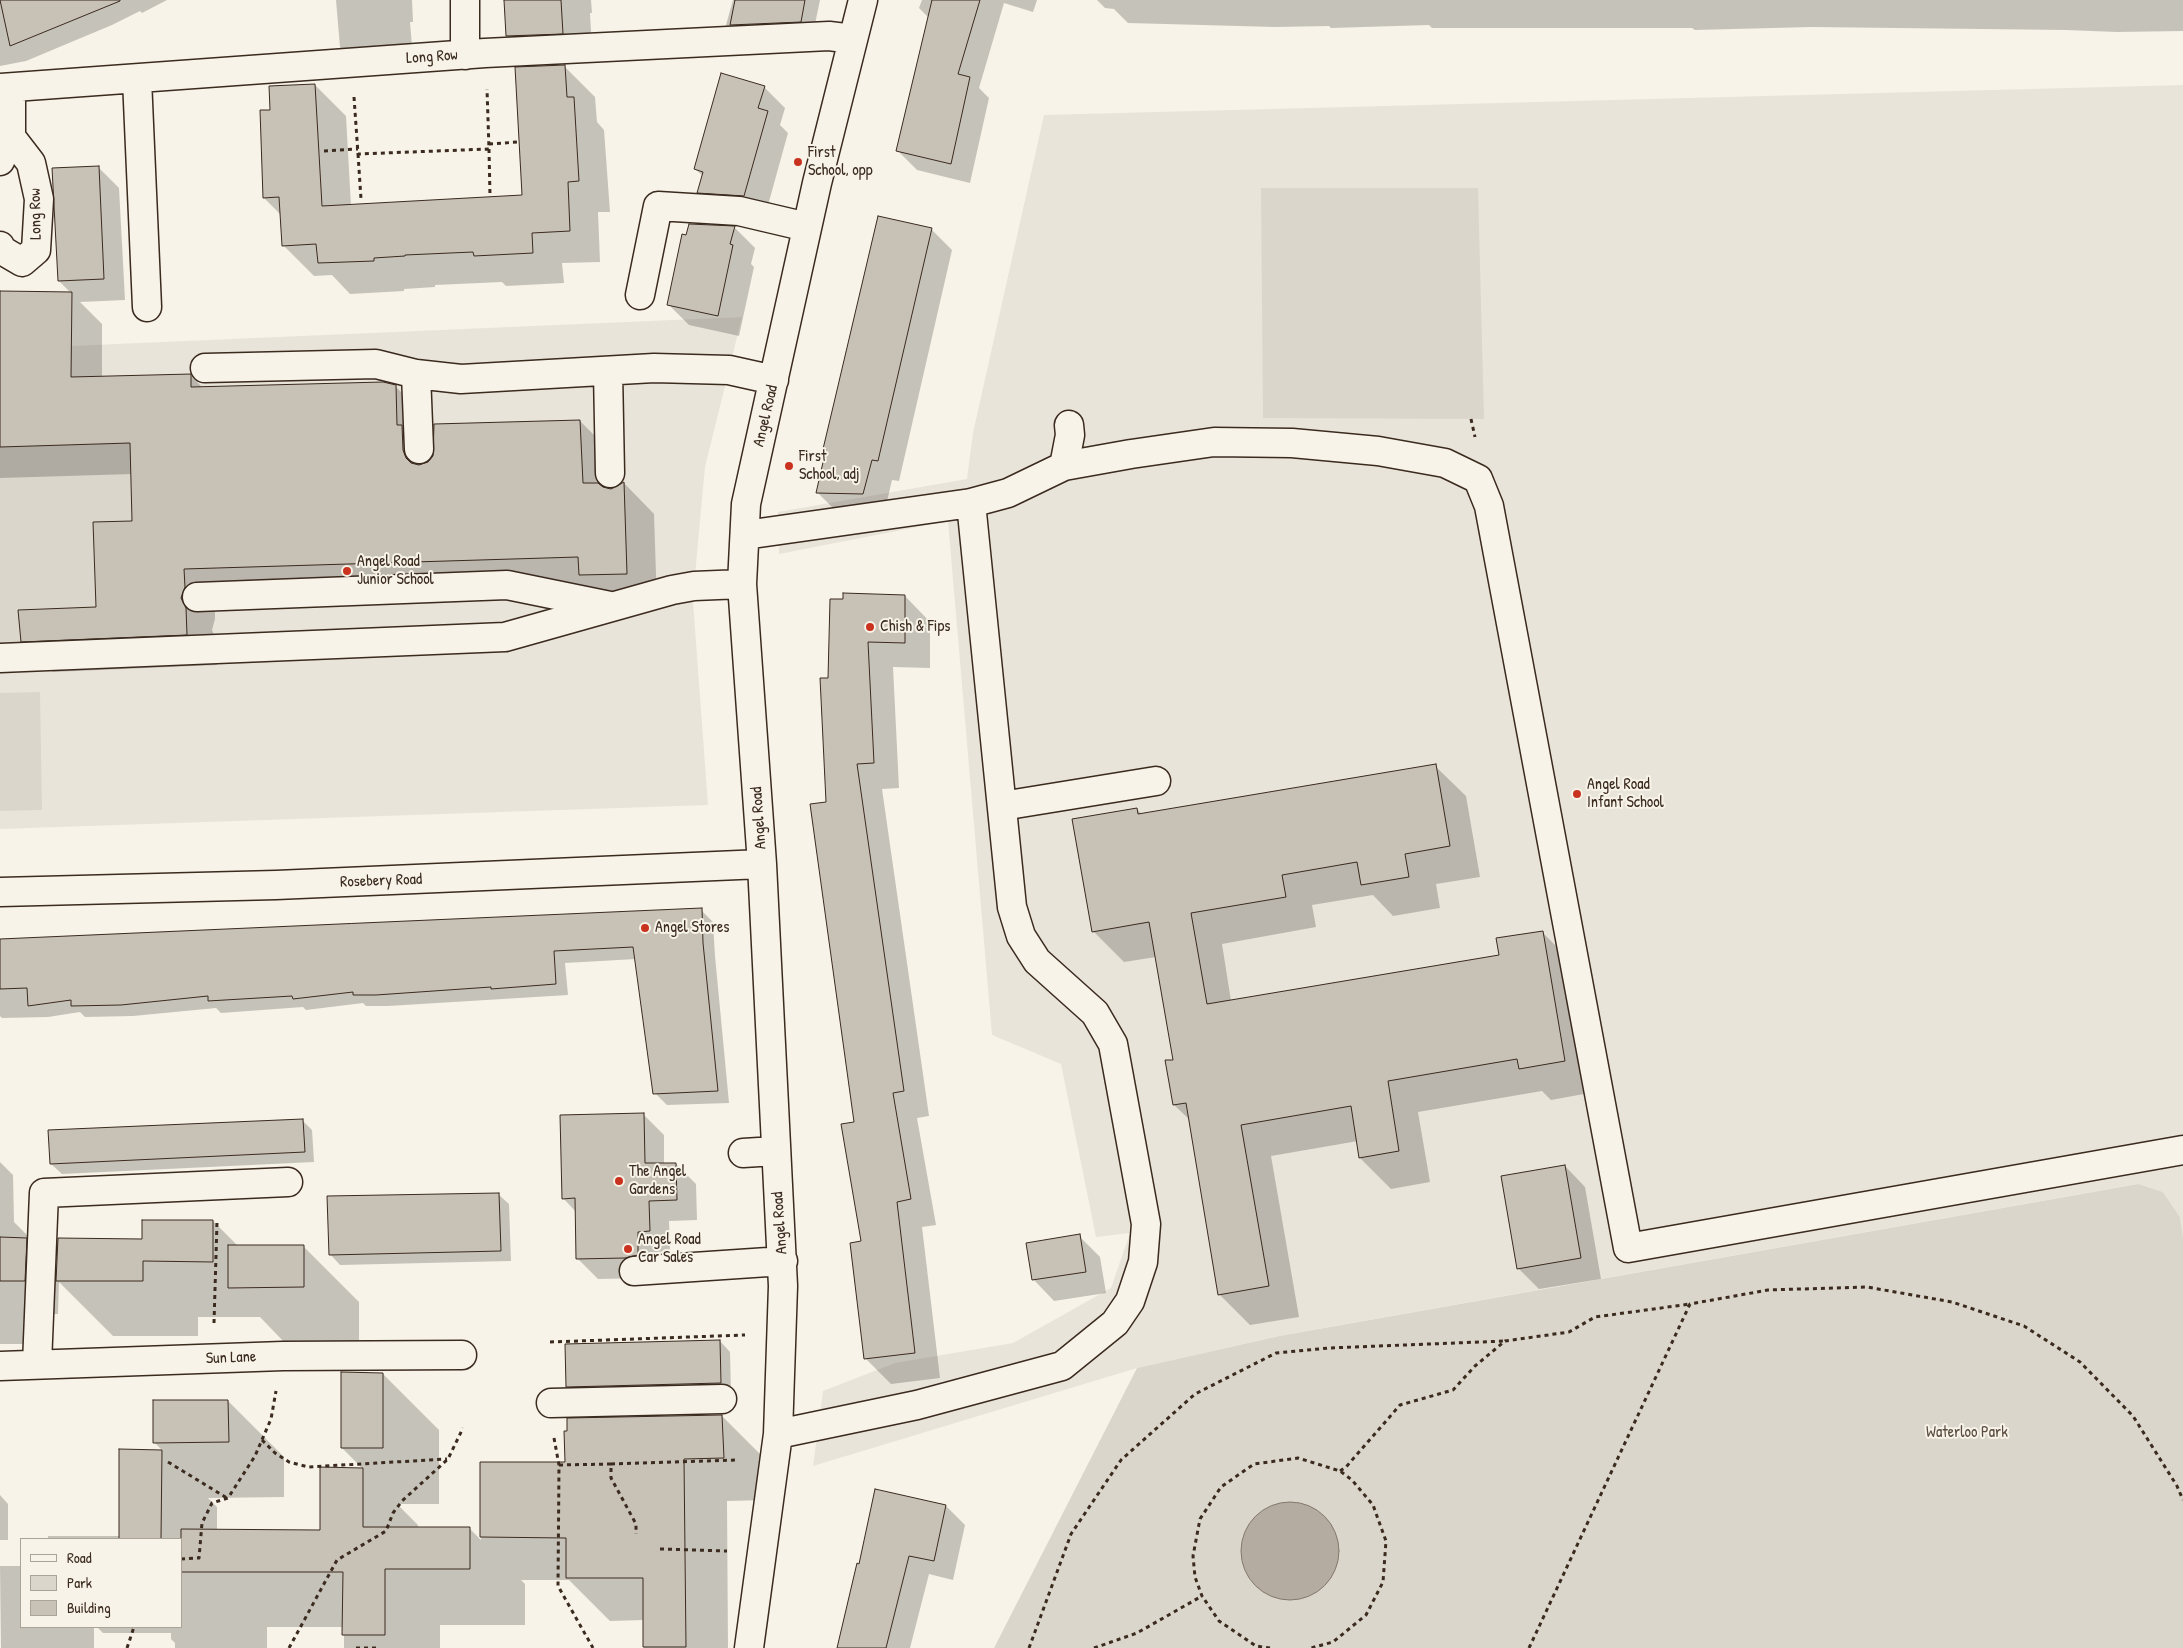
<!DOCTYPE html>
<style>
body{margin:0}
#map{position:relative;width:2183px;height:1648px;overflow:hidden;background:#f7f3e8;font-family:"Patrick Hand",sans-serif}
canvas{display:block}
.legend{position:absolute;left:20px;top:1538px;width:162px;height:90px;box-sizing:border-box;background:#f7f3e8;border:1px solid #aca397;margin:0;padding:6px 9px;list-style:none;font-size:15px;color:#3b2a1e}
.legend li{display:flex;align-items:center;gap:10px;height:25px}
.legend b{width:25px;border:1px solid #aca397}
</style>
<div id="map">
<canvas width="2183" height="1648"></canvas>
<ul class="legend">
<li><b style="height:6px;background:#f7f3e8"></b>Road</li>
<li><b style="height:14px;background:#dbd6cb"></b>Park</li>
<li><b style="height:14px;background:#c8c1b6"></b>Building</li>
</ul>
</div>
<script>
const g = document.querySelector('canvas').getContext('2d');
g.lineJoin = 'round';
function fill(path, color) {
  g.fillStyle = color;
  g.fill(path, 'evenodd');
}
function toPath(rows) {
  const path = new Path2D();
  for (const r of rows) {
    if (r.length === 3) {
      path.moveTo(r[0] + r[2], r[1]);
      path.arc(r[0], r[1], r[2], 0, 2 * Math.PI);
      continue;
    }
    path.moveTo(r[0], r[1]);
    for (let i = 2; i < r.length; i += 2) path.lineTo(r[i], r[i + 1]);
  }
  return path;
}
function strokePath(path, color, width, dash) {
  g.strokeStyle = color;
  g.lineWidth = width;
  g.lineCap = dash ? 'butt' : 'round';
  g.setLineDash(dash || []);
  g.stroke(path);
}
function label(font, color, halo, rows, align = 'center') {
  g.font = font + ' "Patrick Hand",sans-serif';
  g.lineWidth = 4;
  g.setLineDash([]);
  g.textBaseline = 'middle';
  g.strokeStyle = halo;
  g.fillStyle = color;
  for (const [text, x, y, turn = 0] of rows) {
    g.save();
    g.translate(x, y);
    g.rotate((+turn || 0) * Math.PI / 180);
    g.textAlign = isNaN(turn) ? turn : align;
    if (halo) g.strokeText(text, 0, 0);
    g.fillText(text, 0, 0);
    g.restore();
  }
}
fill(toPath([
 [2183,85,2183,1237,2180,1217,2163,1192,2137,1184,1278,1336,1137,1368,813,1466,823,1391,895,1363,1013,1343,1111,1288,1130,1233,1096,1237,1061,1064,992,1035,948,521,779,554,778,512,967,479,973,433,1044,115],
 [742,317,705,467,694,586,693,602,708,805,0,829,0,349]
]), '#e9e4d9');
fill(toPath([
 [1261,188,1478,188,1484,419,1263,418],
 [130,443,132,521,94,522,95,570,145,606,19,610,21,644,0,656,0,447],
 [40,692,42,810,0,811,0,693],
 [2138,1184,2163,1192,2180,1217,2183,1237,2183,1648,994,1648,1137,1368,1279,1336]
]), '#dbd6cb');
const water = toPath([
 [1290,1551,49]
]);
fill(water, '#b4aca0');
strokePath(water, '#84786c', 1);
fill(toPath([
 [0,0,167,0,142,13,140,11,112,25,26,61,0,66],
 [336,0,412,0,413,22,410,22,413,58,355,62,340,47],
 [506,0,591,0,592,13,590,13,592,50,528,57,507,36],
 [733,0,820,0,813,34,739,38,726,25],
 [922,0,1037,0,1033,12,1004,3,979,88,989,98,970,183,917,170,898,151,929,18,919,8],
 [1097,0,2183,0,2183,31,2117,32,2066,30,1812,27,1695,30,1692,28,1432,28,1429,25,1331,28,1329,26,1275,27,1128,23,1114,9,1105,8],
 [564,66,595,97,597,122,604,130,610,212,598,212,600,262,562,263,564,283,506,286,502,282,435,285,435,287,404,289,404,291,350,294,332,275,314,276,283,245,281,215,264,198,272,111,315,85,346,116,351,206,524,197],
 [764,87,785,108,780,125,788,133,765,216,720,213,699,192,703,176,695,169],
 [98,167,119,188,125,300,80,302,102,324,102,378,190,375,203,388,395,386,426,417,427,451,434,458,580,421,611,452,612,489,624,483,654,514,657,604,611,605,593,587,215,599,215,619,212,630,216,639,217,665,53,672,22,641,97,609,133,522,132,474,0,478,0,293,71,293,59,281],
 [690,225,735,228,755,248,751,264,754,267,739,336,689,325,668,304],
 [931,229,952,250,899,481,892,480,884,514,838,513,818,493,827,451,825,448],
 [905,596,930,622,930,668,893,667,899,788,882,789,929,1116,917,1118,936,1225,922,1227,940,1378,891,1384,866,1359,862,1242,855,1123,828,803,829,679],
 [1435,766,1466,796,1480,877,1436,884,1440,908,1393,916,1373,895,1312,905,1316,927,1222,944,1231,1001,1501,956,1542,932,1573,963,1595,1092,1551,1100,1542,1091,1418,1112,1430,1182,1391,1189,1360,1158,1358,1141,1271,1156,1299,1317,1250,1325,1219,1294,1190,1120,1174,1105,1167,1062,1174,1061,1156,957,1124,962,1093,931,1137,809,1142,815],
 [701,910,713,922,715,956,729,1103,667,1105,655,1093,636,959,565,963,568,995,388,1006,366,1006,363,1003,306,1010,303,1007,221,1013,216,1008,133,1016,85,1017,80,1012,48,1017,2,1018,0,1016,0,940],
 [643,1114,664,1135,664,1164,676,1164,696,1184,697,1220,669,1221,670,1251,657,1252,657,1275,646,1278,598,1279,578,1259,576,1212,563,1198],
 [302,1120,312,1130,314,1162,62,1174,51,1164],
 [0,1162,13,1175,14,1222,47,1255,47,1260,58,1271,143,1241,213,1221,238,1246,303,1246,359,1302,359,1342,285,1343,260,1317,198,1317,198,1336,113,1336,59,1282,58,1314,47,1314,46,1344,0,1344],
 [1565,1166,1585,1187,1601,1279,1539,1289,1518,1268],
 [498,1194,509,1204,511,1261,340,1265,330,1254],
 [1079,1236,1100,1257,1106,1293,1054,1301,1034,1280,1028,1244],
 [720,1341,730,1352,731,1393,577,1397,567,1386],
 [383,1374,439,1430,439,1504,397,1504,418,1525,418,1528,469,1528,481,1540,481,1463,566,1463,722,1416,765,1459,766,1500,727,1501,728,1648,644,1648,644,1620,610,1621,569,1580,521,1580,525,1584,525,1625,440,1625,440,1648,344,1648,344,1627,267,1627,267,1648,175,1648,175,1643,171,1639,171,1633,103,1633,97,1627,181,1627,181,1539,48,1539,48,1536,120,1536,120,1451,163,1451,154,1442,228,1401,284,1457,284,1497,208,1498,217,1507,217,1530,321,1531,322,1468,363,1469,342,1448],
 [0,1495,8,1504,8,1540,0,1540],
 [946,1506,965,1525,953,1580,929,1574,910,1648,837,1648],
 [0,1566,21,1566,21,1627,94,1627,94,1648,1,1648]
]), '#0003');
const building = toPath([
 [0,0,120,0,120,1,10,46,0,0],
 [504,0,561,0,563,34,506,36,504,0],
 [735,0,805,0,801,22,730,25,735,0],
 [932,0,980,0,958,74,970,77,951,164,896,151,932,0],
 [565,65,567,97,574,97,579,181,568,182,570,231,532,233,533,253,474,256,473,252,405,255,405,256,374,258,374,261,318,263,316,244,282,246,279,197,263,198,260,110,270,110,269,86,315,84,322,206,522,195,515,67,565,65],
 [721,73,765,86,758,108,768,111,744,196,697,193,703,172,694,169,721,73],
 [99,166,104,279,58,281,52,168,99,166],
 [878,216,932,228,878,461,872,460,863,494,816,493,826,449,823,449,833,407,878,216],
 [689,224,735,226,730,244,733,245,718,316,667,305,682,234,686,235,689,224],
 [0,291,72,292,71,377,191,374,191,387,383,382,396,385,397,425,402,425,403,450,406,458,411,463,419,465,428,462,433,456,434,424,580,420,583,483,598,483,603,487,611,489,624,482,627,574,579,575,578,557,184,569,185,587,181,598,186,608,187,635,21,642,18,610,96,607,93,522,132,521,130,443,0,447,0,291],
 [843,593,905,595,905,643,868,642,874,763,857,764,904,1091,893,1093,911,1199,897,1202,915,1353,864,1359,850,1243,861,1241,841,1124,854,1122,810,804,826,802,820,678,828,678,830,599,843,599,843,593],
 [1436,764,1450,846,1405,854,1409,877,1361,885,1357,862,1282,875,1286,897,1191,913,1207,1004,1499,955,1496,938,1543,931,1565,1061,1519,1069,1517,1059,1388,1081,1399,1151,1359,1158,1351,1106,1241,1125,1269,1286,1218,1295,1186,1103,1173,1105,1165,1060,1173,1060,1149,922,1092,932,1072,819,1137,808,1138,814,1436,764],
 [702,908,703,943,718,1091,653,1094,633,947,554,951,556,984,491,989,491,987,376,995,353,995,353,992,293,999,292,996,208,1001,208,996,121,1005,71,1006,71,1000,28,1006,27,988,0,989,0,939,702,908],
 [644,1113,645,1163,676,1163,677,1200,649,1201,650,1231,638,1232,638,1255,625,1258,576,1259,575,1198,562,1199,560,1115,644,1113],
 [303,1119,305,1152,50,1164,48,1130,303,1119],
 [1565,1165,1581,1258,1517,1269,1501,1176,1565,1165],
 [499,1193,501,1251,329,1255,327,1196,499,1193],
 [142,1220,213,1220,213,1262,143,1261,143,1281,56,1281,58,1238,142,1239,142,1220],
 [1080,1234,1086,1272,1032,1280,1026,1243,1080,1234],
 [0,1237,27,1238,25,1281,0,1281,0,1237],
 [228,1245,304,1245,304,1287,228,1288,228,1245],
 [720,1340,721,1383,566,1387,565,1344,720,1340],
 [341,1372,383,1373,383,1448,341,1448,341,1372],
 [153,1400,228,1400,229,1442,153,1443,153,1400],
 [722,1415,724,1458,684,1459,686,1647,643,1647,643,1578,566,1578,566,1538,480,1537,480,1462,565,1462,564,1431,567,1431,567,1418,722,1415],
 [119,1449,162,1450,161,1539,119,1539,119,1449],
 [320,1467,363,1468,363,1527,470,1527,470,1569,385,1569,385,1635,342,1635,343,1572,181,1572,181,1529,320,1530,320,1467],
 [875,1489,946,1505,934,1561,909,1556,886,1648,837,1648,857,1563,859,1564,875,1489]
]);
fill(building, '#c8c1b6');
strokePath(building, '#3b2a1e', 1);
const minor = toPath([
 [465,0,465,55],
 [137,79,147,307],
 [0,88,485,53,829,36,853,39],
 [0,161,11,137,11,88],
 [0,246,0,249,22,262,36,250,39,199,31,163,11,137],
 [640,295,658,206,739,211,807,227],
 [205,368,376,364,416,374,461,379,654,368,729,370,774,380],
 [608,372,610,473],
 [416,374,419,449],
 [1064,466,1070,435,1069,425],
 [745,535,971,503,1008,493,1064,466,1131,454,1214,442,1292,443,1378,451,1445,463,1478,479,1489,506,1628,1248,2183,1150],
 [197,597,507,585,610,606],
 [0,658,505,637,672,590,694,586,742,584],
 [1002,806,1156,781],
 [0,892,276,885,762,864],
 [743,1153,775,1151],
 [634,1271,783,1261],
 [37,1364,44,1193,288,1182],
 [0,1366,283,1356,462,1355],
 [551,1403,722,1399],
 [778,1434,917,1405,1062,1366,1115,1323,1130,1301,1143,1262,1146,1224,1113,1044,1095,1013,1037,961,1021,936,1012,907,971,503],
 [749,1648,778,1434,783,1286,762,864,742,584,746,504,817,183,863,0]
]);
strokePath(minor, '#3b2a1e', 31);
strokePath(toPath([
 [354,97,358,154,489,149,487,89],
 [489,144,518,142],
 [489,149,490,196],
 [324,151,358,149],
 [358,154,361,199],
 [1471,419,1475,437],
 [214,1323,217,1222],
 [550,1342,745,1335],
 [554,1438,559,1465,558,1586,593,1648],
 [262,1440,275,1453,289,1462,308,1467,447,1459],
 [168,1462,227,1498],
 [611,1464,738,1460],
 [559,1465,611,1464,611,1478,636,1524,636,1534],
 [1340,1471,1346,1467,1400,1405,1453,1390,1475,1366,1505,1341,1569,1332,1595,1317,1690,1304],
 [660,1549,727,1551],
 [181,1559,199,1558,202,1523,212,1503,228,1498,255,1456,271,1419,276,1391],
 [127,1648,134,1627],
 [289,1648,337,1560,386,1531,393,1513,402,1501,448,1459,463,1428],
 [356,1648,379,1648],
 [1029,1648,1071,1534,1121,1460,1195,1394,1276,1353,1329,1348,1505,1341],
 [1094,1648,1137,1633,1202,1596],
 [1270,1648,1256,1646,1219,1621,1202,1596,1195,1577,1193,1556,1200,1519,1221,1487,1254,1464,1298,1458,1340,1471,1352,1480,1373,1505,1386,1541,1383,1582,1366,1615,1333,1642,1311,1648],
 [1529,1648,1690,1304,1768,1290,1867,1287,1952,1302,2024,1326,2080,1362,2133,1416,2177,1486,2183,1500]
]), '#3b2a1e', 3, [4, 4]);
strokePath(minor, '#f7f3e8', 28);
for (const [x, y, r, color] of [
 [798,162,5,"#c8321e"],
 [789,466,5,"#c8321e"],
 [347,571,5,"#c8321e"],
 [870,627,5,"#c8321e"],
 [1577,794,5,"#c8321e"],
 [645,928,5,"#c8321e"],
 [619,1181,5,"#c8321e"],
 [628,1249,5,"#c8321e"]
]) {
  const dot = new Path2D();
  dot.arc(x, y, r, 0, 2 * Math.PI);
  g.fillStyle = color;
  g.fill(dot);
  strokePath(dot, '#f7f3e8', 2);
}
label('16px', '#3b2a1e', '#f7f3e8', [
 ["Long Row",432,57,-4],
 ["Long Row",36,214,-91],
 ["Angel Road",766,416,-77],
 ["Angel Road",759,818,-94],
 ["Rosebery Road",381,881,-2],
 ["Angel Road",780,1223,-94],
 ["Sun Lane",231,1358,-2]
]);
label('16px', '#3b2a1e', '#f7f3e8', [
 ["First",808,153],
 ["School, opp",808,171],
 ["First",799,457],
 ["School, adj",799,475],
 ["Angel Road",357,562],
 ["Junior School",357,580],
 ["Chish & Fips",880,627],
 ["Angel Road",1587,785],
 ["Infant School",1587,803],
 ["Angel Stores",655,928],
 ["The Angel",629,1172],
 ["Gardens",629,1190],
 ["Angel Road",638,1240],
 ["Car Sales",638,1258]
], 'left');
label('16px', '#5b4c41', '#f7f3e8', [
 ["Waterloo Park",1967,1433]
]);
</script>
